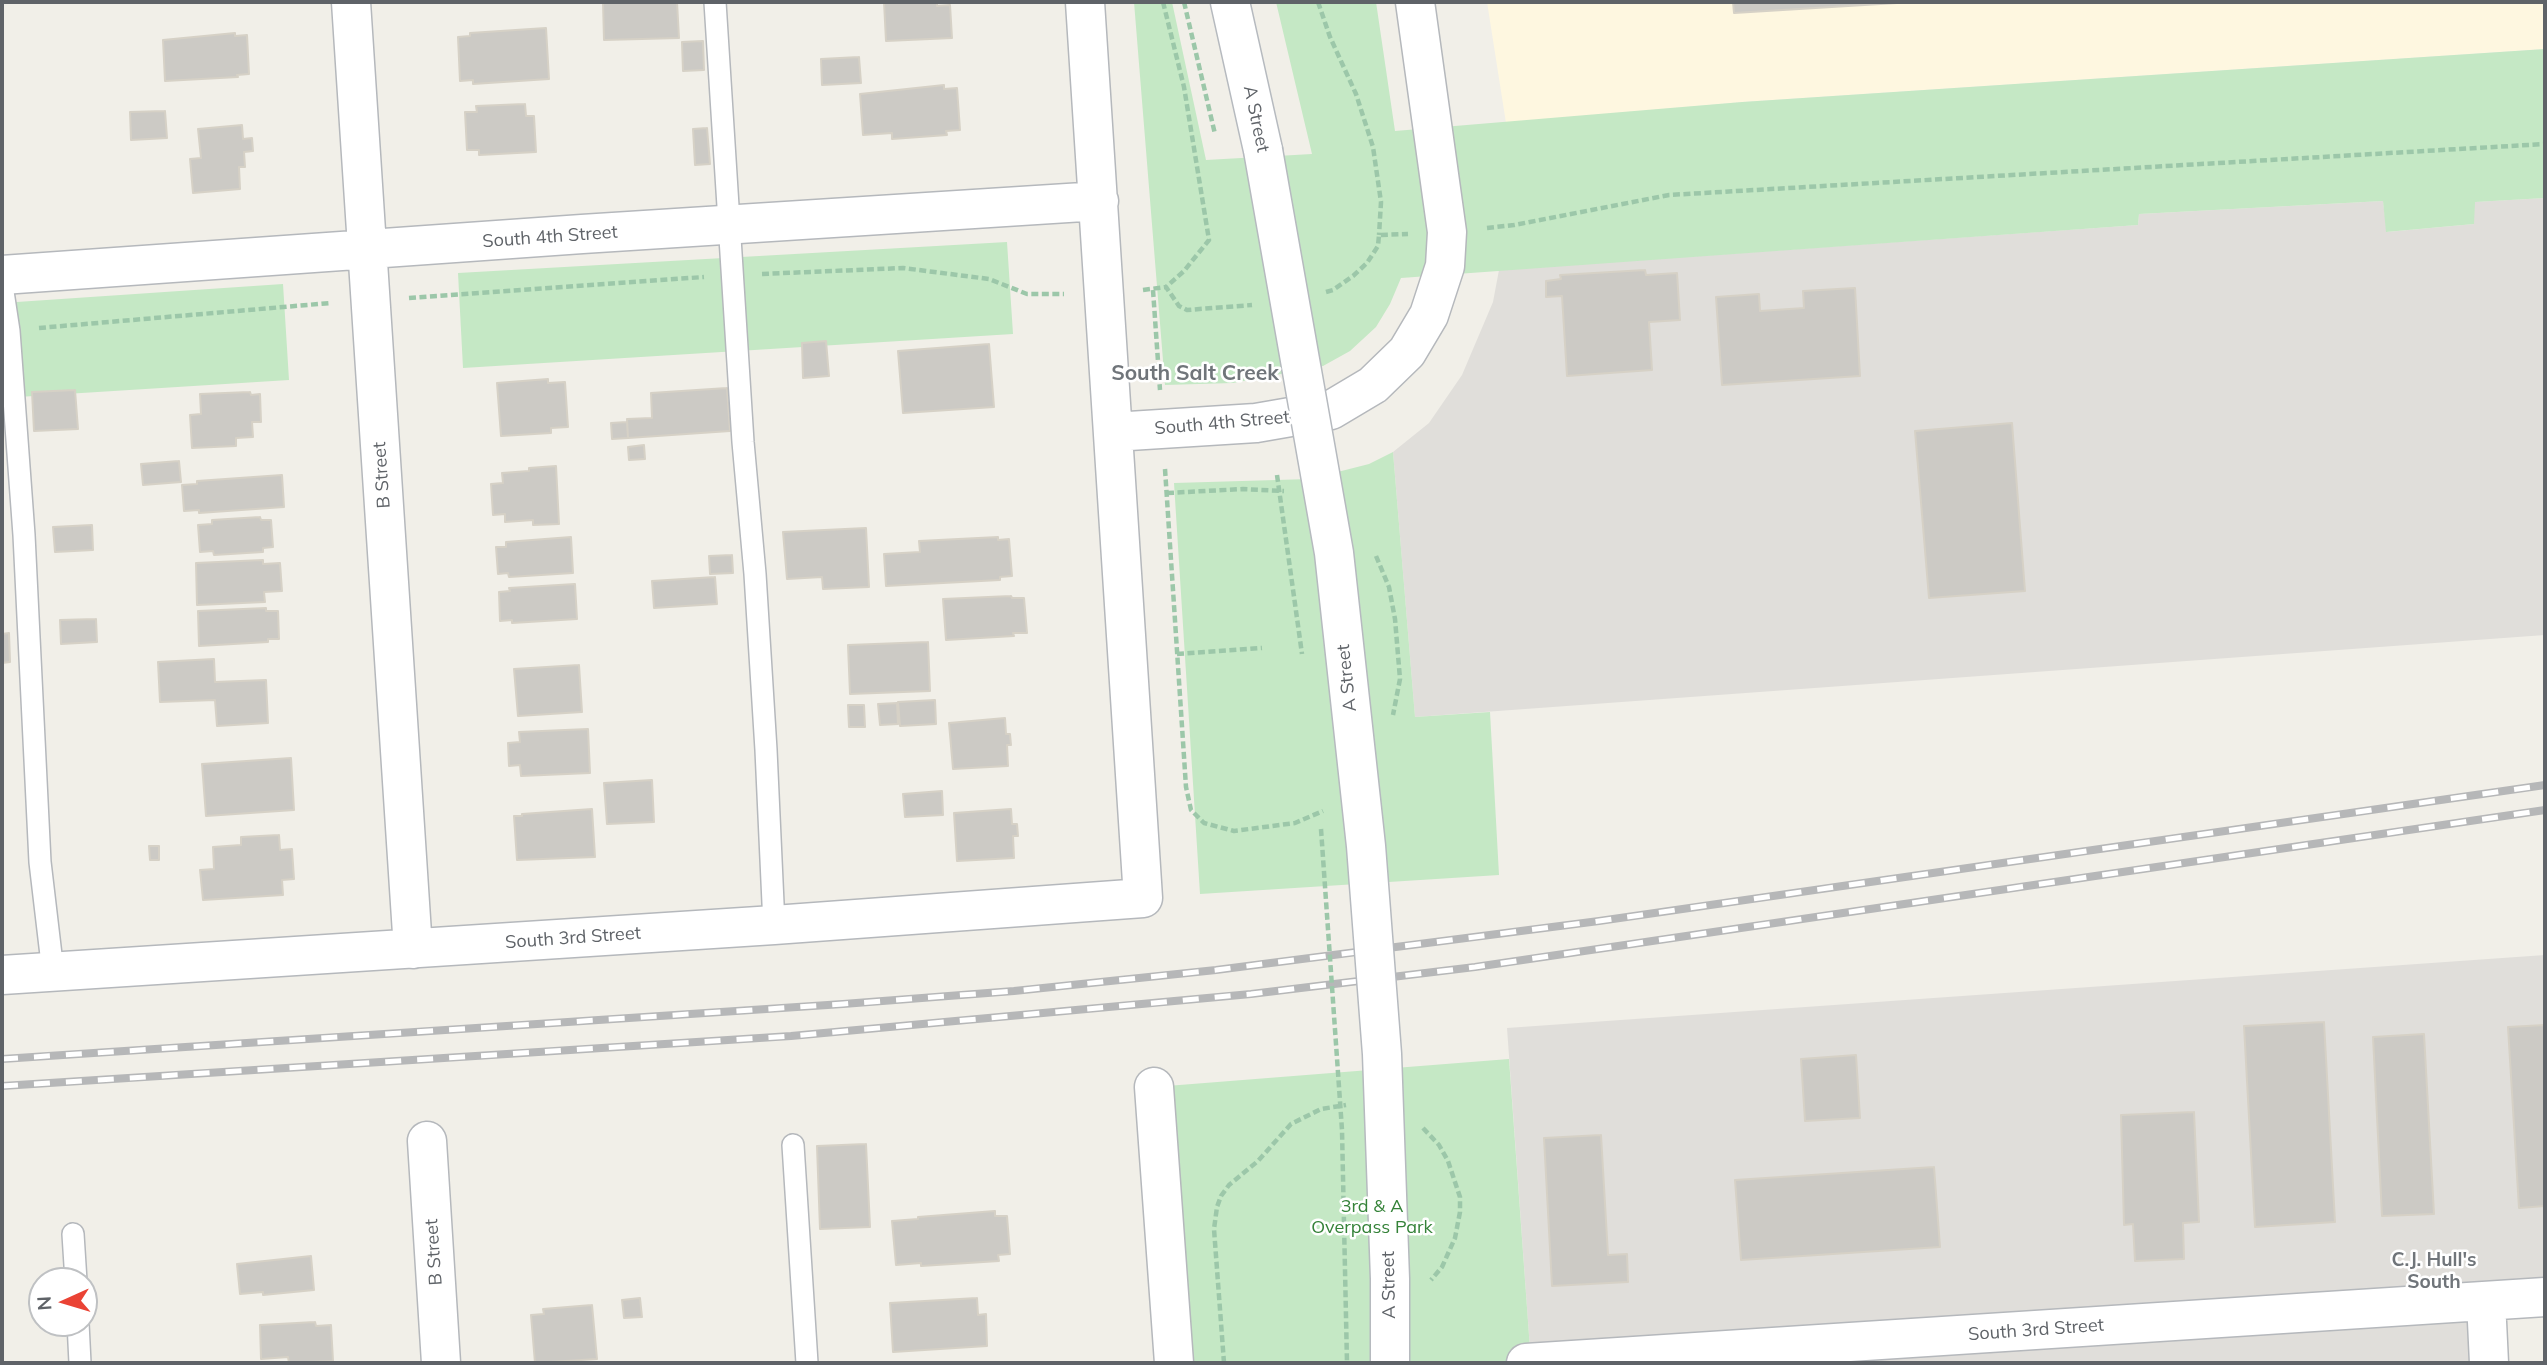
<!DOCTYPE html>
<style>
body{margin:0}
#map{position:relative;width:2547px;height:1365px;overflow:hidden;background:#f1efe8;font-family:Mulish,sans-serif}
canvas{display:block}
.frame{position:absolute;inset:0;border:4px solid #5f6368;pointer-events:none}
.north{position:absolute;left:28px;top:1267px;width:70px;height:70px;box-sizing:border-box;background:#fff;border:2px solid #bfc1c3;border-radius:50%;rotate:266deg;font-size:19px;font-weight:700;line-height:28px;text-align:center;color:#5f6368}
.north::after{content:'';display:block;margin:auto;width:24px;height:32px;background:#ea4335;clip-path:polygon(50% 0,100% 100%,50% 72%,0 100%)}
</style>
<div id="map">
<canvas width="2547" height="1365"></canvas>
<div class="frame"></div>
<div class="north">N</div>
</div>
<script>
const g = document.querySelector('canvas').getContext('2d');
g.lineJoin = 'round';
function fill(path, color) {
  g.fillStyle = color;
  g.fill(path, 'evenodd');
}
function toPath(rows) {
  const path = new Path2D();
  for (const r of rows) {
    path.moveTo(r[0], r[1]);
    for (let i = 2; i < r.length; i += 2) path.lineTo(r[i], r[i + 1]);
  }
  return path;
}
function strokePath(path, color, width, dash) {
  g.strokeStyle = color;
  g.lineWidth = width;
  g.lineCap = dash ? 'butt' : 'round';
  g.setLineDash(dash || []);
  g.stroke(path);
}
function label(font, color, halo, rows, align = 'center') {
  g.font = font + ' Mulish,sans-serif';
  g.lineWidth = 5;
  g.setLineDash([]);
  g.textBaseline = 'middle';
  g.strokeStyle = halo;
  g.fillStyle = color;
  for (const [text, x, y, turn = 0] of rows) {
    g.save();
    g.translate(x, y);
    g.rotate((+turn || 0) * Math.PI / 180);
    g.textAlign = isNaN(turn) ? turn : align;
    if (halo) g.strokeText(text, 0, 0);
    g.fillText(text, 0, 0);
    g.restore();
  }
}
fill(toPath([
 [1487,2,2545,2,2545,49,1742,102,1506,123]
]), '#fef7e0');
fill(toPath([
 [2545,198,2545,635,1415,717,1393,452,1429,423,1462,375,1493,302,1499,270,2138,225,2139,214,2383,201,2387,232,2474,224,2474,202],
 [2545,955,2545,1297,2486,1301,2489,1363,1531,1363,1507,1028]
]), '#e0deda');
fill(toPath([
 [1134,2,1172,2,1206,160,1312,154,1276,2,1376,2,1395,131,1742,102,2545,49,2545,198,2475,202,2474,224,2386,232,2383,201,2139,214,2138,225,1401,278,1390,304,1376,327,1350,351,1323,366,1233,383,1165,385],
 [1007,242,1013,334,463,368,458,273],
 [283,284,289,380,2,398,2,303],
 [1393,452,1415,717,1490,712,1499,875,1200,894,1174,483,1310,479,1369,464],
 [1509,1059,1531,1363,1174,1363,1154,1087]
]), '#c5e8c5');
const building = toPath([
 [603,2,677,2,679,38,604,40,603,2],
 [884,2,937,2,937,6,950,5,952,38,886,41,884,2],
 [1733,2,1897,2,1897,3,1734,13,1733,2],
 [546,28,549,79,473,84,473,80,460,81,458,37,470,36,470,33,546,28],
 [235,33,235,36,247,35,249,74,237,75,238,77,165,81,163,40,235,33],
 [703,41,704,70,683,71,682,42,703,41],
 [859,57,861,83,822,85,821,59,859,57],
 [944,85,944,89,957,88,960,130,946,131,947,135,892,139,892,133,863,135,860,94,944,85],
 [525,104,526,116,534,116,536,152,479,155,479,150,467,150,465,112,477,112,476,106,525,104],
 [165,111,167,138,131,140,130,112,165,111],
 [242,125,243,139,252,138,253,151,244,152,245,167,239,167,240,189,193,193,190,159,201,158,198,129,242,125],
 [707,128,710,164,695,165,693,129,707,128],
 [1645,270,1646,275,1677,273,1680,320,1649,322,1652,370,1567,376,1562,296,1546,297,1546,281,1561,279,1560,275,1645,270],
 [1855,288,1860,376,1722,385,1716,297,1759,294,1760,311,1804,308,1803,291,1855,288],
 [826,341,829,376,803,378,802,343,826,341],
 [989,344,994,407,903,413,898,351,989,344],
 [548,379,548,383,565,382,568,427,551,428,551,433,501,436,497,383,548,379],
 [727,388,730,431,628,438,627,419,652,418,651,393,727,388],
 [75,390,78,429,34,431,32,392,75,390],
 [250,392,251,395,260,394,261,422,252,422,253,437,236,438,236,446,192,448,190,415,201,414,200,394,250,392],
 [627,422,628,438,612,439,611,423,627,422],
 [2012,423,2025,591,1929,598,1915,431,2012,423],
 [644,445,645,459,629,460,628,447,644,445],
 [179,461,181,482,143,485,141,464,179,461],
 [556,466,559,524,533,525,533,520,505,522,505,514,493,515,491,484,503,483,502,473,529,471,529,468,556,466],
 [282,475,284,507,199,513,199,510,184,511,182,485,197,484,197,481,282,475],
 [260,517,261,520,271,520,273,547,263,548,263,552,214,555,213,551,200,552,198,525,212,524,212,520,260,517],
 [92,525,93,550,55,552,53,527,92,525],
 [866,528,869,587,823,589,822,577,787,579,783,532,866,528],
 [571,537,573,573,509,577,508,573,498,574,496,547,506,547,506,542,571,537],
 [998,537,998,540,1009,539,1012,576,1000,577,1000,580,886,586,884,554,920,552,919,541,998,537],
 [732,555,733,573,710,574,709,556,732,555],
 [263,560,263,564,280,563,282,591,264,592,265,602,197,605,196,563,263,560],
 [715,577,717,604,654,608,652,581,715,577],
 [575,584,577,619,512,623,512,620,500,621,499,592,510,591,509,588,575,584],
 [1011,596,1012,598,1024,598,1027,633,1013,633,1014,636,946,640,943,599,1011,596],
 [266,608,266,611,278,611,279,639,268,639,268,642,199,646,198,611,266,608],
 [96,619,97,642,61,644,60,620,96,619],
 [9,633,10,662,2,663,2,634,9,633],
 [928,642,930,691,850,694,848,645,928,642],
 [214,659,215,682,266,680,268,723,217,726,215,700,160,702,158,662,214,659],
 [579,665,582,712,518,716,514,669,579,665],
 [935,700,936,724,900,726,898,702,935,700],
 [897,703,898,724,880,725,878,704,897,703],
 [848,705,864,705,865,727,849,727,848,705],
 [1005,718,1006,734,1010,734,1011,745,1007,745,1008,766,953,769,949,723,1005,718],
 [588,729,590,773,521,776,520,765,509,766,508,743,520,742,519,732,588,729],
 [291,758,294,810,206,816,202,764,291,758],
 [652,780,654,822,607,824,604,783,652,780],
 [942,791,943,815,905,817,903,794,942,791],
 [592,809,595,857,517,860,514,816,522,816,522,814,592,809],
 [1011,809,1012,824,1017,824,1018,836,1013,836,1014,858,957,861,954,813,1011,809],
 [279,835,280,850,292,849,294,879,282,880,283,895,203,900,200,870,214,869,213,847,241,845,241,837,279,835],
 [149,846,159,846,159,860,150,860,149,846],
 [2324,1022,2335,1222,2255,1227,2244,1026,2324,1022],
 [2545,1025,2545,1206,2519,1208,2508,1027,2545,1025],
 [2424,1034,2434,1214,2382,1216,2373,1037,2424,1034],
 [1856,1055,1860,1118,1805,1121,1801,1059,1856,1055],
 [2194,1112,2199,1222,2183,1223,2184,1259,2135,1261,2133,1224,2124,1225,2121,1115,2194,1112],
 [1601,1135,1608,1255,1627,1254,1628,1282,1552,1286,1544,1138,1601,1135],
 [866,1144,870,1227,820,1229,817,1146,866,1144],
 [1934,1167,1940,1247,1741,1260,1735,1180,1934,1167],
 [995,1211,995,1216,1007,1216,1010,1254,998,1255,999,1261,921,1266,921,1263,896,1265,892,1221,918,1219,918,1217,995,1211],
 [311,1256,314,1290,263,1295,263,1292,240,1294,237,1264,311,1256],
 [640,1298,642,1317,624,1318,622,1300,640,1298],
 [977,1298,978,1315,986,1314,987,1346,893,1352,890,1303,977,1298],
 [592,1305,597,1359,535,1363,531,1315,544,1314,543,1309,592,1305],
 [315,1322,316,1326,331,1325,333,1361,289,1363,288,1357,261,1359,260,1325,315,1322]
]);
fill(building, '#cccac5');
strokePath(building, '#d6d1c6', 2);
const lane = toPath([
 [715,2,743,442,755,574,766,750,774,925],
 [2,285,9,331,24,535,40,862,53,972],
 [793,1145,807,1363],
 [73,1234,76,1281],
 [78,1323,80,1363]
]);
const street = toPath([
 [351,2,413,949],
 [2,275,582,234,1099,201],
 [1113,432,1256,423,1331,410,1373,385,1407,352,1429,315,1445,266,1447,232,1415,2],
 [2,975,774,925,1143,898,1085,2],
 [1154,1087,1174,1363],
 [427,1141,441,1363],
 [2486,1301,2489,1363],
 [1526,1363,2545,1297]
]);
const secondary = toPath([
 [1230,2,1263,150]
]);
strokePath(lane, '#b5b8bc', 24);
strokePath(street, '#b5b8bc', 41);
strokePath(secondary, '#b6babf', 41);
strokePath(toPath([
 [1163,2,1184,87,1209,240,1184,271,1166,287],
 [1184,2,1215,134],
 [1318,2,1330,37,1356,94,1373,147,1381,202,1379,235],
 [1487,228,1514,225,1669,195,2545,144],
 [762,274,903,268,989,279,1027,294,1064,294],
 [1143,290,1166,287,1179,306,1187,310,1252,305],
 [1153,290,1160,390],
 [1326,292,1333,290,1353,276,1367,263,1378,246,1379,235,1408,234],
 [409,298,704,277],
 [39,328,330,303],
 [1165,469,1186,787,1191,810,1204,823,1234,831,1295,823,1323,811],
 [1167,493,1243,489,1284,491],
 [1376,556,1389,587,1395,619,1400,679,1393,715],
 [1177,654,1262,648],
 [1423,1128,1439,1145,1448,1161,1460,1197,1460,1212,1455,1238,1442,1267,1431,1280],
 [1224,1363,1214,1229,1217,1207,1221,1196,1229,1185,1258,1161,1291,1124,1321,1109,1346,1105]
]), '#9cc7a9', 4.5, [7, 3.5]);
strokePath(lane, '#fff', 21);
strokePath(street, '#fff', 38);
strokePath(secondary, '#fff', 38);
const rail = toPath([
 [2,1059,843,1004,1014,991,1216,970,1599,921,2545,785],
 [2,1086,791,1036,1251,994,1475,967,2545,810]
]);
strokePath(rail, '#b6b7b8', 8);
strokePath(rail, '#fff', 5, [16]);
const secondaryBridge = toPath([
 [1263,150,1334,553,1366,846,1382,1054,1390,1279,1390,1363]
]);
strokePath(secondaryBridge, '#b6babf', 41, []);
strokePath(toPath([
 [1277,475,1302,654],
 [1321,829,1342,1130,1347,1363]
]), '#9cc7a9', 4.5, [7, 3.5]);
strokePath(secondaryBridge, '#fff', 38);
label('18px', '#5f6368', '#fff', [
 ["A Street",1256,119,78],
 ["South 4th Street",550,237,-4],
 ["South 4th Street",1222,423,-5],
 ["B Street",382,475,-94],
 ["A Street",1347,678,-96],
 ["South 3rd Street",573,938,-4],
 ["B Street",434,1252,-94],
 ["A Street",1389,1285,-91],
 ["South 3rd Street",2036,1330,-4]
]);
label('18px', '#348238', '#fff', [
 ["3rd & A",1372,1207],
 ["Overpass Park",1372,1228]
]);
label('bold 19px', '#70757a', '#fff', [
 ["C.J. Hull's",2434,1260],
 ["South",2434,1282]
]);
label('bold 21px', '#70757a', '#fff', [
 ["South Salt Creek",1195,374]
]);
</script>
